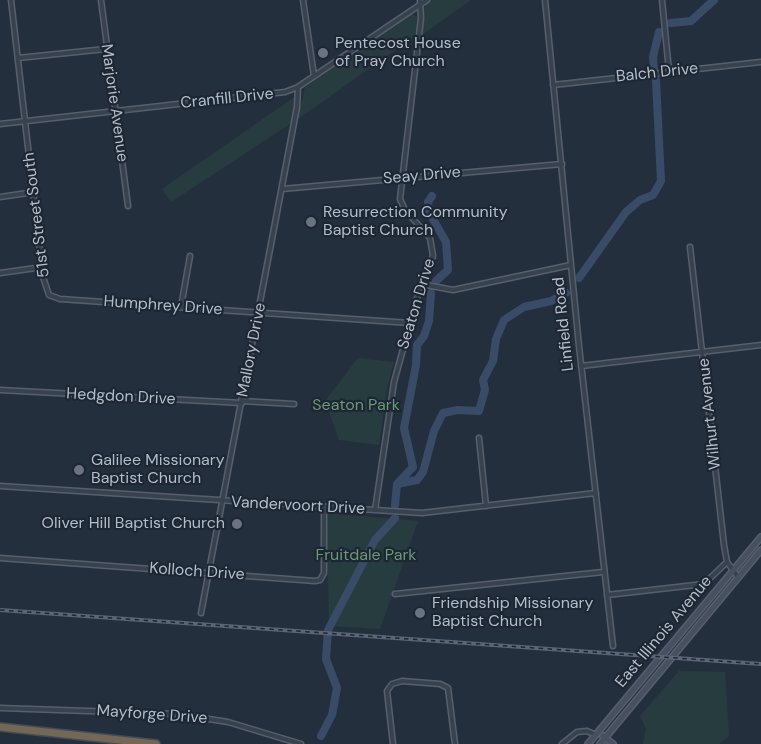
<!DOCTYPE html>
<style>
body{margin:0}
canvas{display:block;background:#242f3e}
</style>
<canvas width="761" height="744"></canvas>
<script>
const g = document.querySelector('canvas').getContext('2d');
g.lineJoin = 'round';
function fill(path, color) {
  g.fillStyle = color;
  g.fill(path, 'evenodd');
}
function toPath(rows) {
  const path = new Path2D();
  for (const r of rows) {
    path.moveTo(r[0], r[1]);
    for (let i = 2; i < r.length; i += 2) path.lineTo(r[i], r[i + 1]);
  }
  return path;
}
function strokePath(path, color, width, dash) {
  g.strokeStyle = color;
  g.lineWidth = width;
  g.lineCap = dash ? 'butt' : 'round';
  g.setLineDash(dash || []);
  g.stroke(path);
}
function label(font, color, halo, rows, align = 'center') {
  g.font = font + ' "DM Sans",sans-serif';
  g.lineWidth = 4.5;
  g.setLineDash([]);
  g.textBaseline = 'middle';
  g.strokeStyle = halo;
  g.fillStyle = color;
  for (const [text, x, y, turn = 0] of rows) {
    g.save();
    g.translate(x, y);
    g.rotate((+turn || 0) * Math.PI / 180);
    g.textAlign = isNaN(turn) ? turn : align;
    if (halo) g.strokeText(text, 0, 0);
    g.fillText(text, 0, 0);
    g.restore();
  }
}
fill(toPath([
 [430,0,471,0,422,35,425,4],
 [412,14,418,17,415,36,298,119,305,87],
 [296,96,293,122,171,202,162,189],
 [358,358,394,362,387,388,379,445,339,440,325,401],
 [327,513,418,521,380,629,329,626],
 [679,671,725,672,729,736,719,744,643,744,646,729,640,716]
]), '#263c3f');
strokePath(toPath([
 [671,23,691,21,714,0],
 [654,70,653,57,659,32],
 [432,196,428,202,429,212,446,242,448,270,436,281],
 [579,278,626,212,640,200,653,195,661,181,656,80],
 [397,484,413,467,404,428,416,365,417,345,424,336,429,321,431,293],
 [395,505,397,484,417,480,423,472,434,431,443,413,458,410,479,411,485,390,483,380,493,361,496,339,504,320,524,307,551,301,566,293],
 [321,736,332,715,337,688,326,659,328,630,375,540,395,518]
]), '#394c67', 8);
const street = toPath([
 [11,0,43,277,49,295,60,299,410,323],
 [101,0,128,206],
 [303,0,314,76],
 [545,0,579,346,613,646],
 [662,0,669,71],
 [18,58,106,49],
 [553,85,761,62],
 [0,124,285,92,298,87,427,0],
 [282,189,562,164],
 [0,197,34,192],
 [690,247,724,545,727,562,738,577],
 [0,273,43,267],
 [421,284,453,290,571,265],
 [181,307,190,256],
 [581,366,761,345],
 [0,390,242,403],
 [242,401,294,404],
 [479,438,486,506],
 [0,486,422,513,596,493],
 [375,510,394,382,421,284,433,256,430,238,405,210,400,199,421,18,420,0],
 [0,558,315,581,320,580,324,573,324,507],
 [395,594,603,572],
 [607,595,704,584,727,562],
 [201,613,297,107,298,87],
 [0,708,176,714,228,722,301,744],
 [393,744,387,691,392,684,402,681,440,684,448,688,455,744],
 [562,744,577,732,587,731,596,735]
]);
const secondary = toPath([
 [603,736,613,744],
 [588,744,761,537],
 [600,744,761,550]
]);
const highway = toPath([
 [0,727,156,744]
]);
strokePath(street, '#565f6c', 7);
strokePath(secondary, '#565f6c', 8);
strokePath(highway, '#434c59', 10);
strokePath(street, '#38414e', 4);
strokePath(secondary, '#465061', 5);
strokePath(highway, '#746855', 7);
const rail = toPath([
 [0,610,761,664]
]);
strokePath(rail, '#5a6575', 4);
strokePath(rail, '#1d2633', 1.5, [4.5]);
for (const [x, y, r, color] of [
 [323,53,6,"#6b7280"],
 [311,222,6,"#6b7280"],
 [79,470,6,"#6b7280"],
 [237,524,6,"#6b7280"],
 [420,613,6,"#6b7280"]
]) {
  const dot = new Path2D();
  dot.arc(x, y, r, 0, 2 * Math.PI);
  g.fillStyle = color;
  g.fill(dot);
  strokePath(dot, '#1d2633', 2);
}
label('16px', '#b4bcc9', '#1d2633', [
 ["Pentecost House",335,44],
 ["of Pray Church",335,62],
 ["Resurrection Community",323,213],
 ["Baptist Church",323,231],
 ["Galilee Missionary",91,461],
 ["Baptist Church",91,479],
 ["Oliver Hill Baptist Church",225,524,"right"],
 ["Friendship Missionary",432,604],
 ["Baptist Church",432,622]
], 'left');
label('16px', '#b4bcc9', '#1d2633', [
 ["Balch Drive",657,73,-6],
 ["Cranfill Drive",227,99,-6],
 ["Marjorie Avenue",114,103,82],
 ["Seay Drive",422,176,-5],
 ["51st Street South",37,215,-97],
 ["Seaton Drive",417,304,-73],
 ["Humphrey Drive",163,306,4],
 ["Linfield Road",564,324,-96],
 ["Mallory Drive",252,350,-79],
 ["Hedgdon Drive",121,397,3],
 ["Wilhurt Avenue",710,414,-96],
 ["Vandervoort Drive",298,506,3],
 ["Kolloch Drive",197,572,4],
 ["East Illinois Avenue",664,632,-50],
 ["Mayforge Drive",152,715,4]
]);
label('16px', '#6b9a76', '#1d2633', [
 ["Seaton Park",356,406],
 ["Fruitdale Park",366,556]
]);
</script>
